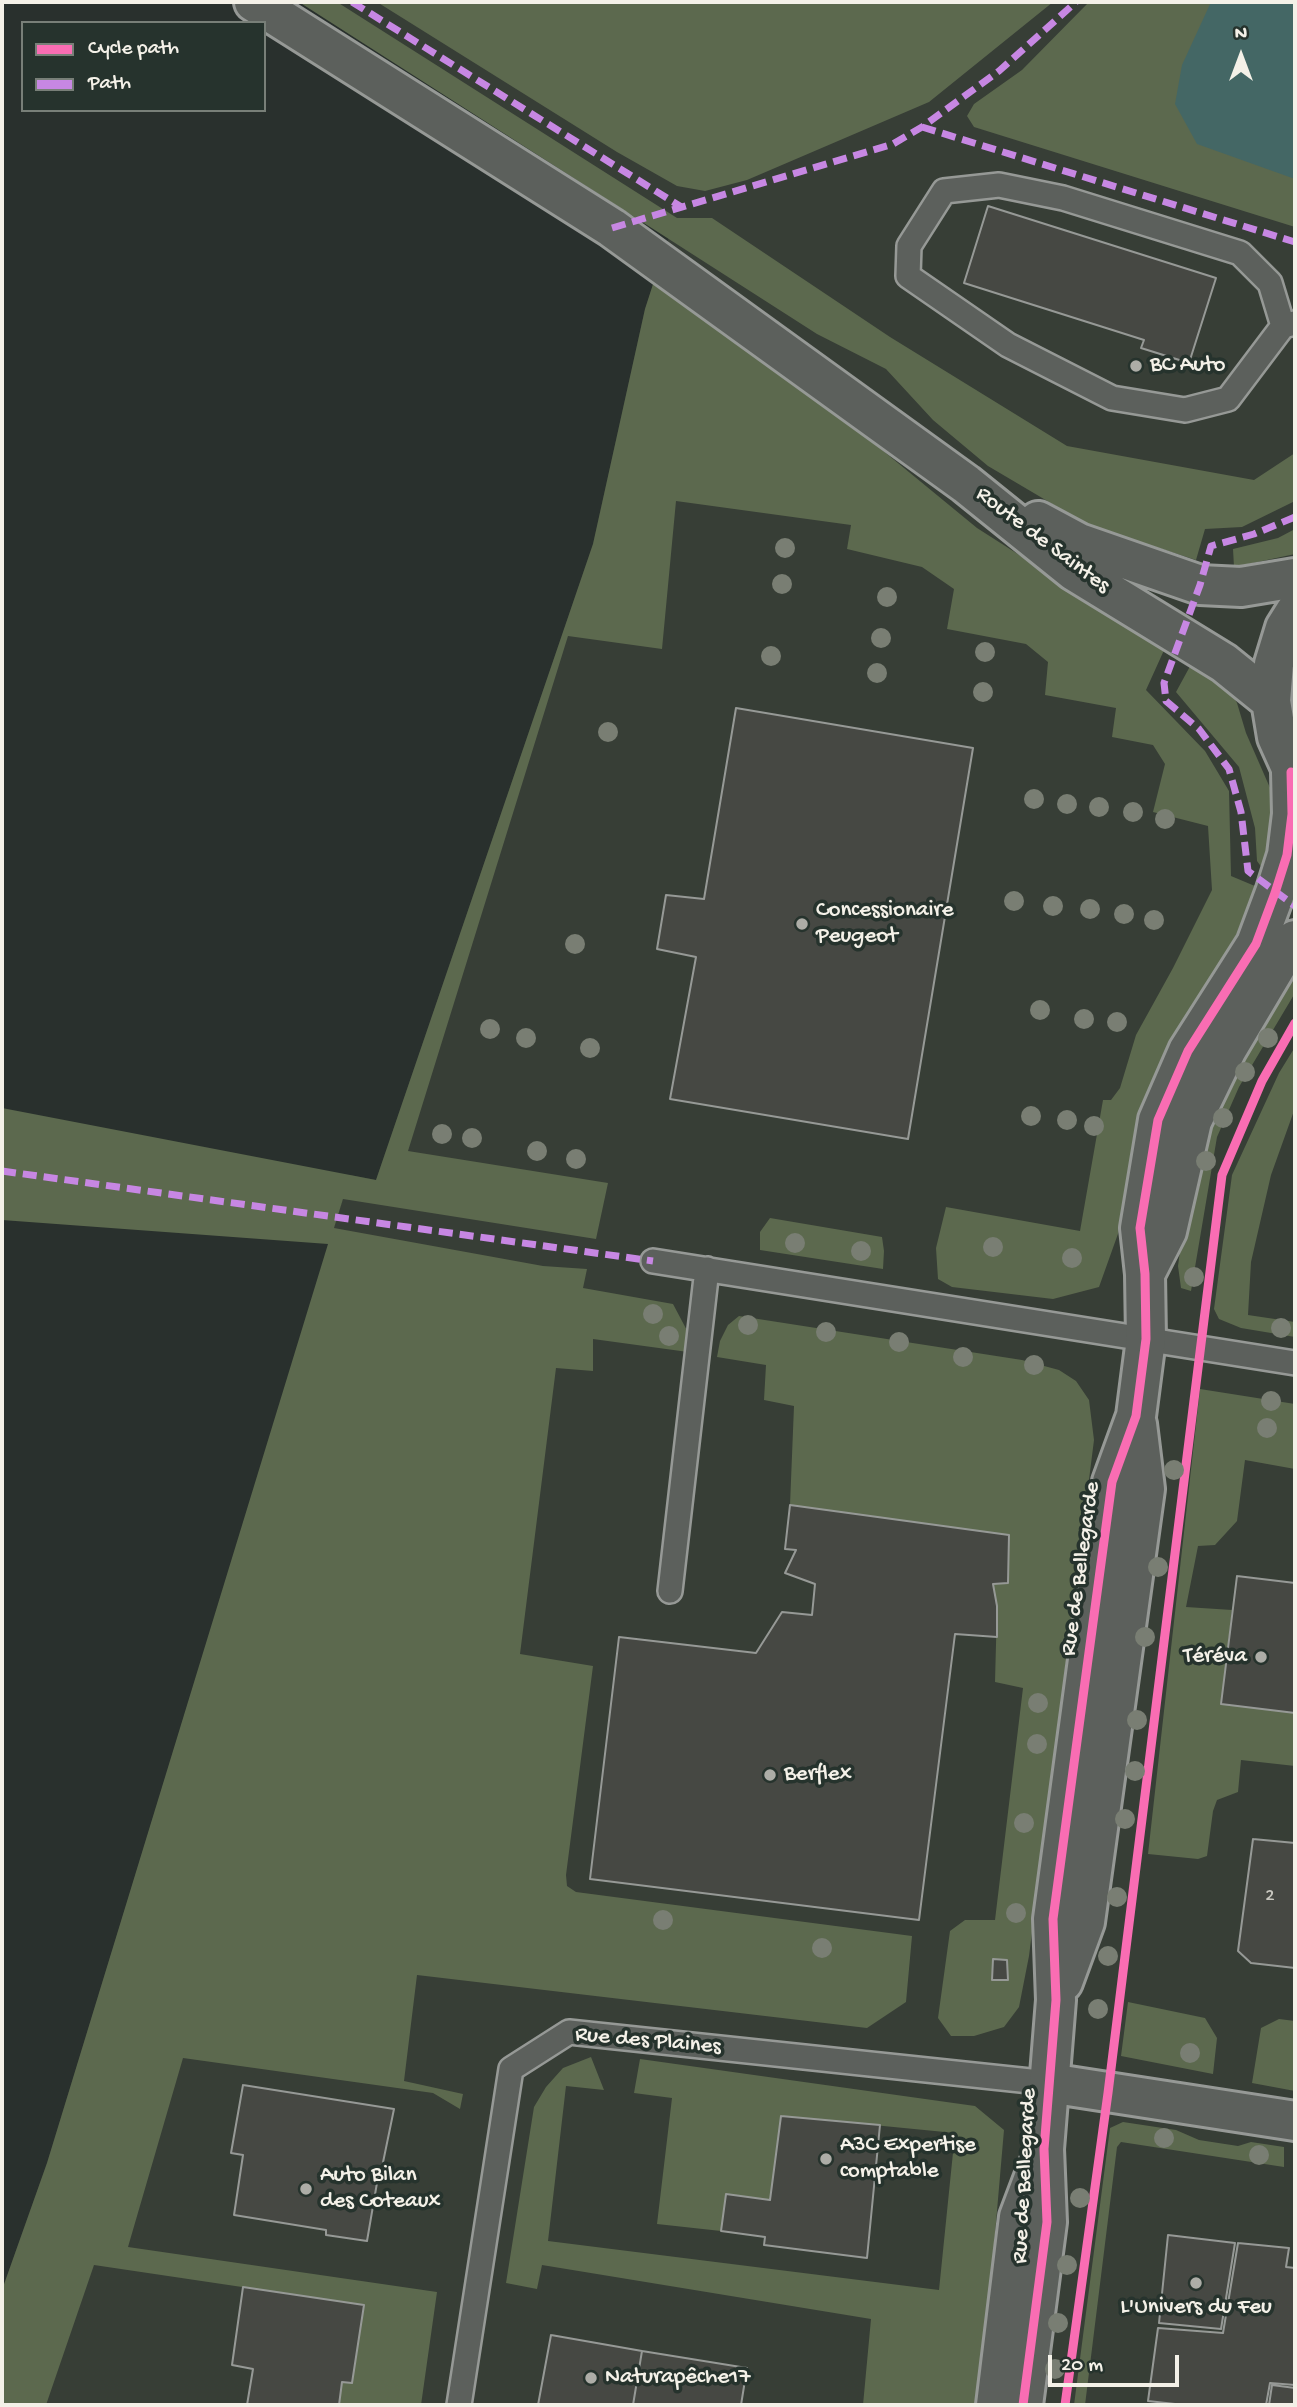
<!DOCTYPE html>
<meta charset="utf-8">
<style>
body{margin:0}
#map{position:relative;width:1297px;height:2407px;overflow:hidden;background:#29302d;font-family:"Gochi Hand",sans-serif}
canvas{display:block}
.frame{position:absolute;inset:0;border:4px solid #f4f1e8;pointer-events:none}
.legend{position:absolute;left:21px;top:21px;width:245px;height:91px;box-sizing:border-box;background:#26332d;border:2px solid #787f78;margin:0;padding:9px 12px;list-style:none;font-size:21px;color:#f4f1e8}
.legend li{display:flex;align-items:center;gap:14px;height:35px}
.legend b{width:35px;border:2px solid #787f78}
.north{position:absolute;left:1206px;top:21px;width:70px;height:70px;-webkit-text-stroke:5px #26332d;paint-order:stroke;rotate:0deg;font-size:19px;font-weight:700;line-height:28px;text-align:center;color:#f4f1e8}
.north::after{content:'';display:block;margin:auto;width:24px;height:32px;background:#f4f1e8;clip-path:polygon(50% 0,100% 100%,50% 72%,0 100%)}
.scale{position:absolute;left:1048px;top:2355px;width:131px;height:32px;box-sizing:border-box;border:4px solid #f4f1e8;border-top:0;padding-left:9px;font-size:21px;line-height:24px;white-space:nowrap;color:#f4f1e8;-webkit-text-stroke:5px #26332d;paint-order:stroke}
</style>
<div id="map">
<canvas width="1297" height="2407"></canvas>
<div class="frame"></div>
<ul class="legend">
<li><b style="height:9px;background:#f96db3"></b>Cycle path</li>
<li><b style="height:9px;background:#c787e3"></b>Path</li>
</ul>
<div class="north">N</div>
<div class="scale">20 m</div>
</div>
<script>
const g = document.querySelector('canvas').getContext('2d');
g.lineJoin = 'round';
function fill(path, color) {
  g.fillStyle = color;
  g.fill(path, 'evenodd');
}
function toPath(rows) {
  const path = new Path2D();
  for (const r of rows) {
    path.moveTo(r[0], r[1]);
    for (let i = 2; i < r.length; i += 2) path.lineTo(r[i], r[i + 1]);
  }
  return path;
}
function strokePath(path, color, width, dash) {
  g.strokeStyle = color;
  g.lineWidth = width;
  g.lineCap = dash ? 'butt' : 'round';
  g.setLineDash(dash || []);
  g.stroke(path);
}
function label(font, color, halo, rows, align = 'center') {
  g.font = font + ' "Gochi Hand",sans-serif';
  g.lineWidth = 7;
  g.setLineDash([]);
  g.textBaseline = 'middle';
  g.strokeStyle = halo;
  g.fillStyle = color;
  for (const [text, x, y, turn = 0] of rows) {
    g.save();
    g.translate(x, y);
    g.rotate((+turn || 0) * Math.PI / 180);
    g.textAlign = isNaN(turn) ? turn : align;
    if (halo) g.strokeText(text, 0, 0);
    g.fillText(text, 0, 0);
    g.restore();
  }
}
fill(toPath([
 [319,2,1295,2,1295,2405,2,2405,2,2290,47,2163,350,1175,376,1180,593,544,645,309,672,228]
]), '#373e36');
fill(toPath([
 [299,2,337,2,677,218,712,218,890,337,1067,446,1254,480,1295,453,1295,501,1242,527,1205,529,1196,560,1088,525,988,466,933,420,886,369,817,334],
 [377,2,1053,2,929,102,747,180,705,191,677,186,617,152],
 [1089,2,1295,2,1295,227,974,127,967,116,974,104,1022,70],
 [654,281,786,371,977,528,1165,648,1146,690,1205,751,1229,791,1231,876,1262,889,1237,936,1171,1043,1148,1108,1119,1231,1099,1287,1053,1299,952,1287,938,1279,936,1248,946,1207,1080,1231,1103,1100,1111,1100,1120,1088,1136,1035,1173,968,1212,890,1208,826,1153,812,1165,764,1153,745,1112,737,1116,708,1045,695,1048,662,1026,644,947,629,954,589,922,567,847,549,851,525,676,501,662,649,568,636,408,1151,608,1183,596,1239,343,1199,334,1228,543,1266,587,1269,583,1288,673,1304,691,1338,688,1352,593,1339,593,1371,556,1368,520,1654,593,1666,566,1875,567,1886,576,1892,912,1936,906,2002,867,2028,417,1975,404,2081,463,2094,460,2109,433,2093,183,2058,128,2247,437,2292,421,2405,339,2405,342,2382,352,2383,363,2305,94,2265,46,2405,2,2405,2,2290,47,2163,328,1244,2,1220,2,1108,376,1180,593,544,645,309],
 [1295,529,1295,554,1234,567,1233,549,1278,538],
 [1194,659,1226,683,1237,703,1246,733,1274,797,1274,842,1265,872,1257,861,1255,828,1239,767,1176,692],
 [1295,968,1295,993,1239,1087,1217,1137,1191,1291,1181,1288,1178,1266,1193,1156,1202,1124],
 [1295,1047,1295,1108,1271,1175,1251,1262,1248,1315,1295,1322,1295,1337,1241,1328,1219,1319,1214,1309,1232,1175,1279,1073],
 [770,1218,882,1237,884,1251,883,1269,760,1250,760,1232],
 [739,1316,1022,1360,1059,1370,1076,1381,1089,1400,1094,1440,1029,1956,1019,2007,1004,2027,974,2036,951,2036,938,2018,950,1931,965,1920,995,1920,1023,1688,995,1682,997,1606,993,1584,1008,1582,1008,1535,790,1505,794,1406,764,1400,766,1365,717,1357,720,1341,728,1325],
 [1200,1389,1295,1404,1295,1469,1245,1460,1237,1521,1215,1545,1198,1546,1186,1607,1232,1610,1221,1703,1295,1713,1295,1766,1241,1760,1238,1792,1217,1800,1213,1811,1207,1856,1198,1859,1148,1854],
 [1128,2002,1205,2018,1217,2038,1213,2074,1121,2056],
 [1279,2019,1295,2021,1295,2091,1252,2083,1261,2028],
 [591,2057,604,2090,566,2086,548,2241,939,2290,955,2133,781,2116,770,2200,727,2194,721,2231,657,2224,672,2098,634,2093,640,2059,975,2106,1004,2130,987,2326,977,2405,863,2405,871,2319,542,2265,537,2289,506,2283,534,2107,546,2087,563,2068],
 [1123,2122,1176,2130,1199,2140,1238,2146,1251,2142,1284,2147,1284,2167,1121,2142,1117,2147,1085,2405,1074,2405,1110,2128]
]), '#5c694e');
fill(toPath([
 [1211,2,1295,2,1295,179,1197,144,1175,104,1182,65]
]), '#446765');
const building = toPath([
 [988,206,1216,278,1189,363,1141,348,1144,340,964,283,988,206],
 [736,708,973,748,908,1139,670,1099,696,957,657,949,666,895,704,899,736,708],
 [790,1505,1009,1535,1008,1583,993,1584,997,1606,997,1637,955,1634,919,1920,590,1879,619,1637,756,1653,782,1612,812,1615,815,1584,785,1573,796,1550,785,1549,790,1505],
 [1237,1576,1295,1583,1295,1713,1221,1704,1237,1576],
 [1253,1839,1295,1843,1295,1968,1251,1963,1238,1951,1253,1839],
 [993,1959,1007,1960,1008,1980,992,1980,993,1959],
 [243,2085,394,2109,380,2177,378,2177,367,2241,326,2235,326,2230,234,2215,243,2155,231,2153,243,2085],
 [781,2116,880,2125,867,2258,764,2245,765,2237,721,2231,726,2194,770,2200,781,2116],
 [1168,2235,1235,2243,1221,2329,1159,2323,1168,2235],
 [1238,2243,1289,2248,1286,2267,1295,2268,1295,2385,1270,2383,1266,2405,1184,2405,1148,2401,1158,2328,1223,2333,1238,2243],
 [243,2287,364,2305,352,2383,342,2382,339,2405,247,2405,253,2369,232,2365,243,2287],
 [551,2335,642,2351,633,2405,538,2405,551,2335],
 [642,2351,747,2368,741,2405,633,2405,642,2351],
 [1272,2385,1295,2388,1295,2405,1269,2405,1272,2385]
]);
fill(building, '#464843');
strokePath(building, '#969996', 2);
const service = toPath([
 [1283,326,1270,283,1240,253,1063,198,999,185,944,191,909,246,908,276,1008,345,1112,398,1185,410,1228,399,1283,326,1295,323],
 [653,1261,1295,1363],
 [670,1591,707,1269],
 [459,2405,511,2069,569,2032,1049,2083]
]);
const minor = toPath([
 [1145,1274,1167,1231,1192,1121,1227,1049,1281,958,1295,940],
 [1063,1982,1085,1922,1145,1489,1137,1424],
 [1049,2083,1295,2121],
 [996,2405,1019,2217,1039,2164],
 [1023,2405,1047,2222,1044,2149,1056,2000,1053,1919,1112,1482,1136,1416,1146,1339,1145,1274,1140,1228,1158,1120,1188,1051,1256,944,1275,893,1287,855,1292,814,1291,772]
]);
const tertiary = toPath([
 [254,2,612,228,966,484,1074,571,1224,663,1271,701],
 [1038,521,1079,543,1200,585,1241,587,1295,578],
 [1295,612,1285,628,1274,664,1271,701,1277,737,1295,777]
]);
strokePath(service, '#969996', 28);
strokePath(minor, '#969996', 44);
strokePath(tertiary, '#969996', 44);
strokePath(service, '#5c605c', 23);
strokePath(minor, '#5c605c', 38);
strokePath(tertiary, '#5c605c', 38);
strokePath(toPath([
 [352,2,683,208],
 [922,127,1295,242],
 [612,228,893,144,922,127,999,71,1076,2],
 [1295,517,1254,534,1211,546,1200,585,1164,683,1166,701,1199,729,1229,769,1241,812,1248,871,1295,906],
 [2,1171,653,1261]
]), '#c787e3', 7, [14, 7]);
strokePath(toPath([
 [1023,2405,1047,2222,1044,2149,1056,2000,1053,1919,1112,1482,1136,1416,1146,1339,1145,1274,1140,1228,1158,1120,1188,1051,1256,944,1275,893,1287,855,1292,814,1291,772],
 [1065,2405,1108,2093,1222,1175,1262,1081,1295,1023]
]), '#f96db3', 9);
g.fillStyle = '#797e73';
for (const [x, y] of [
 [785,548],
 [782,584],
 [887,597],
 [881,638],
 [985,652],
 [771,656],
 [877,673],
 [983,692],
 [608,732],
 [1034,799],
 [1067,804],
 [1099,807],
 [1133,812],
 [1165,819],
 [1014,901],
 [1053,906],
 [1090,909],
 [1124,914],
 [1154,920],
 [575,944],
 [1040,1010],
 [1084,1019],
 [1117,1022],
 [490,1029],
 [526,1038],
 [1268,1038],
 [590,1048],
 [1245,1072],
 [1031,1116],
 [1223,1118],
 [1067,1120],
 [1094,1126],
 [442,1134],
 [472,1138],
 [537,1151],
 [576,1159],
 [1206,1161],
 [795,1243],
 [993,1247],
 [861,1251],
 [1072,1258],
 [1194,1277],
 [653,1314],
 [748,1325],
 [1281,1328],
 [826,1332],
 [669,1336],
 [899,1342],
 [963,1357],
 [1034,1365],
 [1271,1401],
 [1267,1428],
 [1174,1470],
 [1158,1567],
 [1145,1637],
 [1038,1703],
 [1137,1720],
 [1037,1744],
 [1135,1771],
 [1125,1819],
 [1024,1823],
 [1117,1897],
 [1016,1913],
 [663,1920],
 [822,1948],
 [1108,1956],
 [1098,2009],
 [1190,2053],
 [1164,2138],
 [1259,2155],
 [1080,2198],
 [1067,2265],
 [1058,2323],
 [1055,2369]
]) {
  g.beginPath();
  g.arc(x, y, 10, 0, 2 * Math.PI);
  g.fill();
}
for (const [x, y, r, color] of [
 [1136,366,7,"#adada7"],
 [802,924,7,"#adada7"],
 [1261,1657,7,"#adada7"],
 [770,1775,7,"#adada7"],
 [826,2159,7,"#adada7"],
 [306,2189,7,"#adada7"],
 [1196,2283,7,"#adada7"],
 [591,2378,7,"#adada7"]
]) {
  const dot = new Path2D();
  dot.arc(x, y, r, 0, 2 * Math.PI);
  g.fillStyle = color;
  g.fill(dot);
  strokePath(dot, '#26332d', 2.5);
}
label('19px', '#c8c7bf', null, [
 ["2",1270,1897]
]);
label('23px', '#f4f1e8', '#26332d', [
 ["BC Auto",1150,366],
 ["Concessionaire",816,911],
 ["Peugeot",816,937],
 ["Téréva",1247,1657,"right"],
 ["Berflex",784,1775],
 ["A3C Expertise",840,2146],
 ["comptable",840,2172],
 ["Auto Bilan",320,2176],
 ["des Coteaux",320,2202],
 ["L'Univers du Feu",1196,2308,"center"],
 ["Naturapêche17",605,2378]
], 'left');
label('23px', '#f4f1e8', '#26332d', [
 ["Route de Saintes",1042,541,37],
 ["Rue de Bellegarde",1082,1569,-82],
 ["Rue des Plaines",648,2042,5],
 ["Rue de Bellegarde",1026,2176,-87]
]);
</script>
